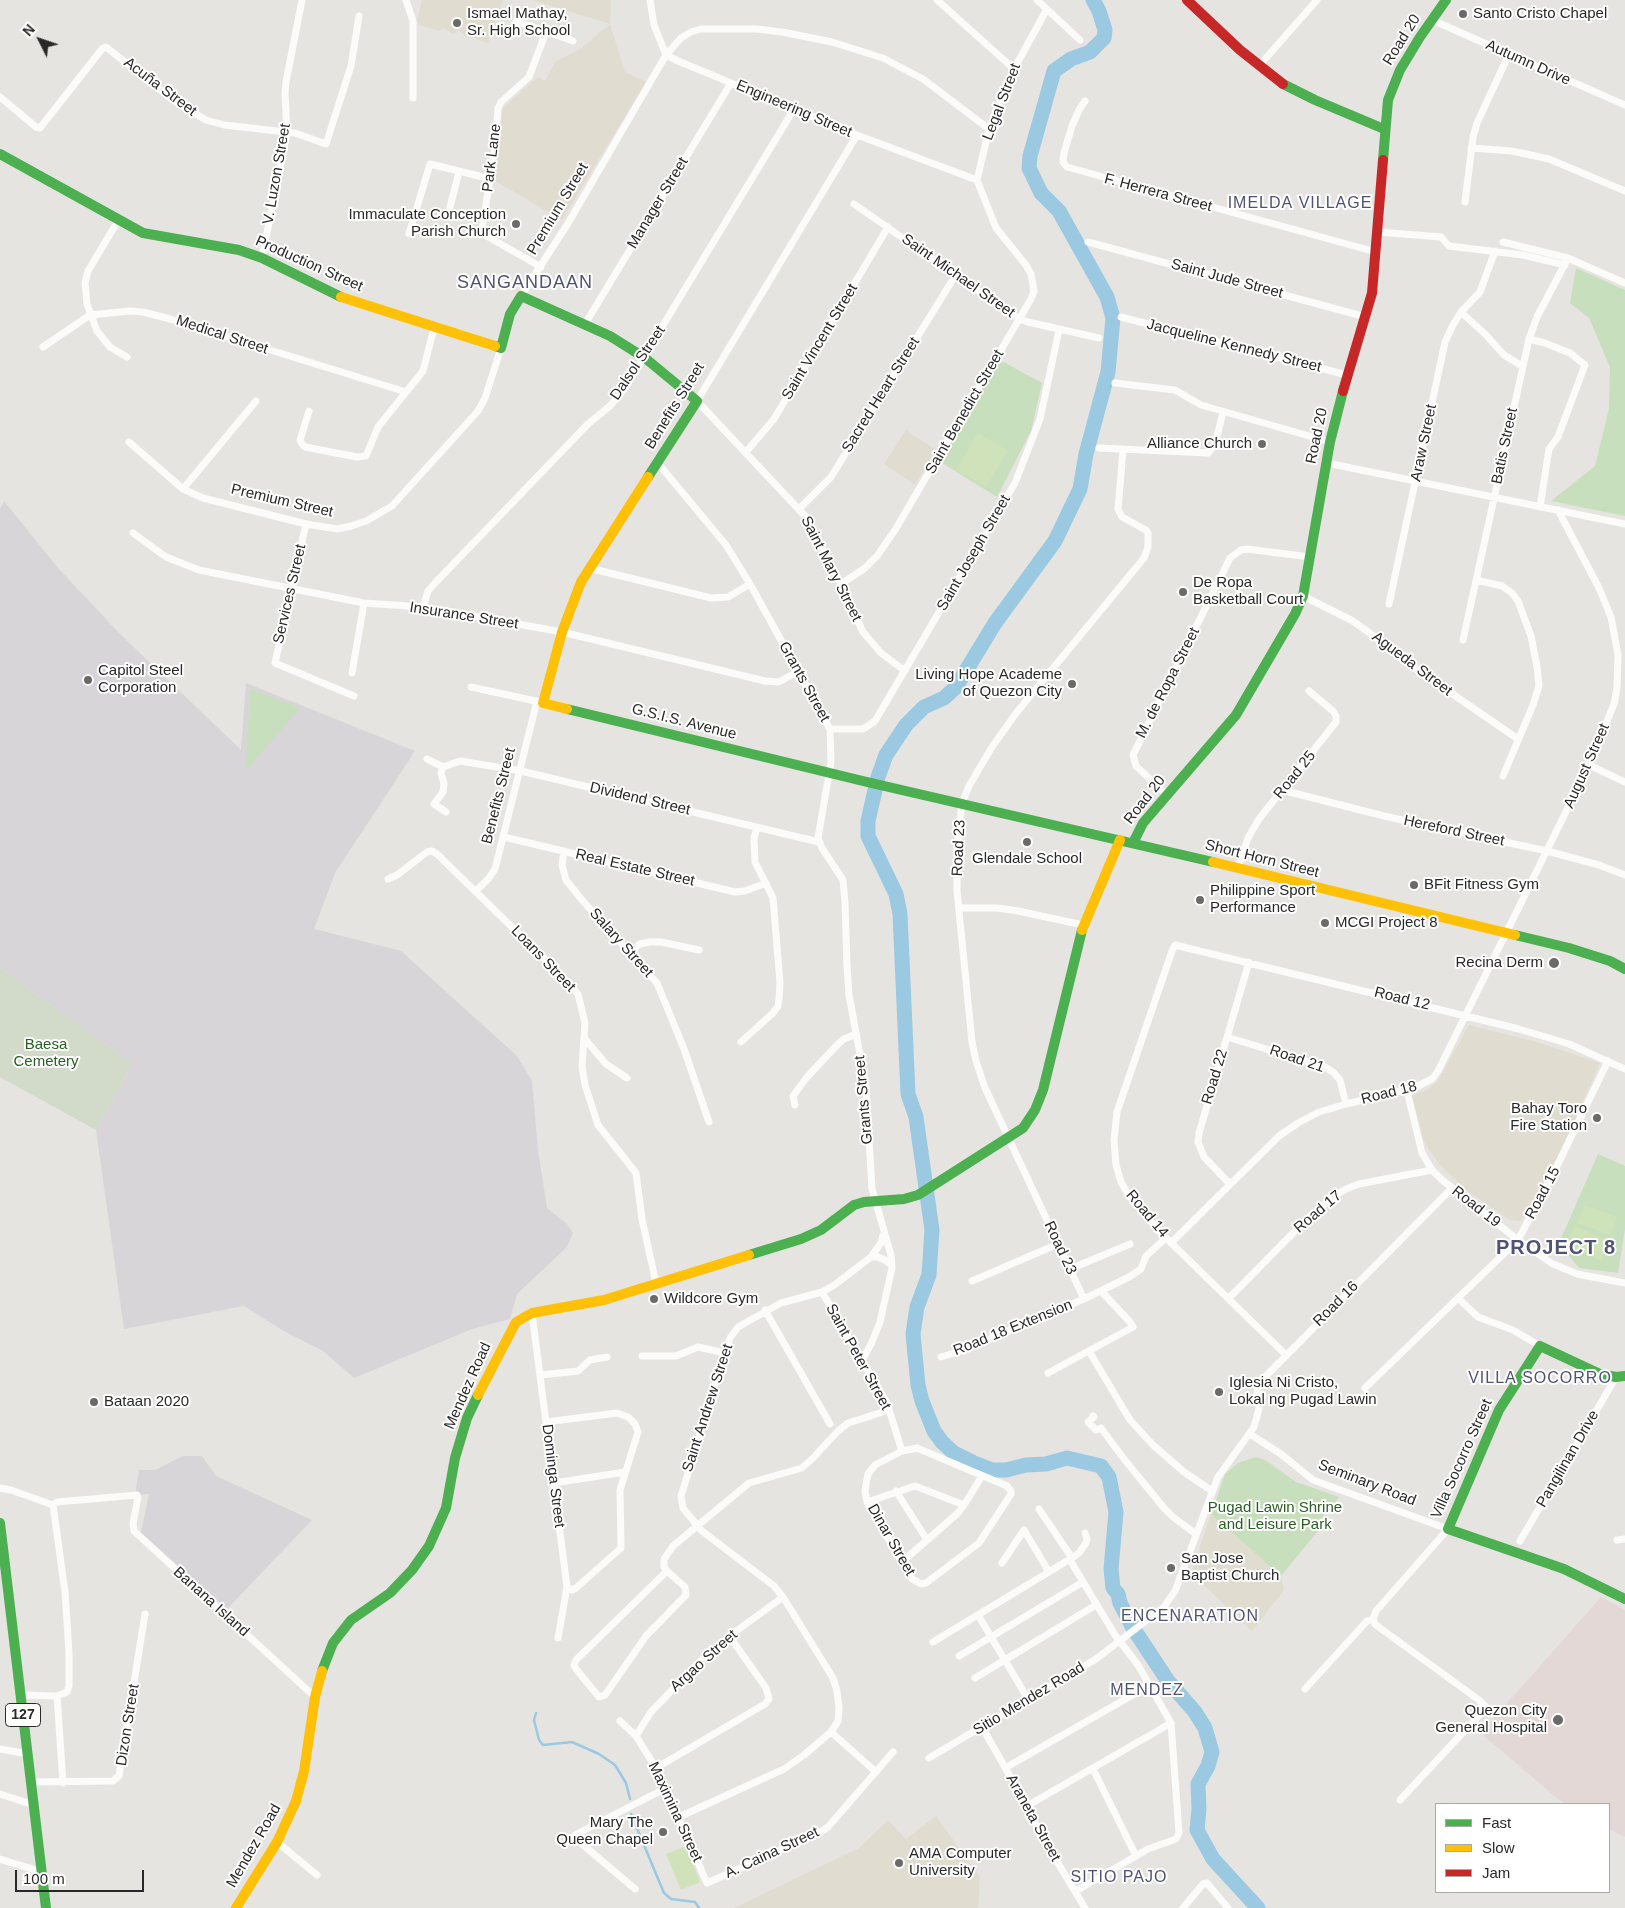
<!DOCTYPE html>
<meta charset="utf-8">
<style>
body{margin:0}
#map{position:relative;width:1625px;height:1908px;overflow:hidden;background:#e6e4e0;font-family:Helvetica,sans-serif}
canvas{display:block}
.legend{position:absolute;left:1435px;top:1803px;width:175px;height:90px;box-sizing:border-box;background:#fff;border:1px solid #a9a9a9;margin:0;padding:6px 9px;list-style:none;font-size:15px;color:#292929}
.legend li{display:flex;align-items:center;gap:10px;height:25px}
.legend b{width:25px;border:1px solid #a9a9a9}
.north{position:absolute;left:15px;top:15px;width:50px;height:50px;-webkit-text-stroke:4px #fff;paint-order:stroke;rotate:311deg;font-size:14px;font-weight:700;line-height:20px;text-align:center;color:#292929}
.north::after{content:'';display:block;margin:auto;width:18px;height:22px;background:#292929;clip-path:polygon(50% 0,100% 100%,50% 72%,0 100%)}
.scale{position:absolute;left:15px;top:1870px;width:129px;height:22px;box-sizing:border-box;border:2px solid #292929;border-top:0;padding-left:6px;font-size:15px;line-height:18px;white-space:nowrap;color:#292929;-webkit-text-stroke:4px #fff;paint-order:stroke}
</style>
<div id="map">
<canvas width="1625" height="1908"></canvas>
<ul class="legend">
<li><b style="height:6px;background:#4caf50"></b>Fast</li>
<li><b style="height:6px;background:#ffc107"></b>Slow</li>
<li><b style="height:6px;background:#c62828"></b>Jam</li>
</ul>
<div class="north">N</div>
<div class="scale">100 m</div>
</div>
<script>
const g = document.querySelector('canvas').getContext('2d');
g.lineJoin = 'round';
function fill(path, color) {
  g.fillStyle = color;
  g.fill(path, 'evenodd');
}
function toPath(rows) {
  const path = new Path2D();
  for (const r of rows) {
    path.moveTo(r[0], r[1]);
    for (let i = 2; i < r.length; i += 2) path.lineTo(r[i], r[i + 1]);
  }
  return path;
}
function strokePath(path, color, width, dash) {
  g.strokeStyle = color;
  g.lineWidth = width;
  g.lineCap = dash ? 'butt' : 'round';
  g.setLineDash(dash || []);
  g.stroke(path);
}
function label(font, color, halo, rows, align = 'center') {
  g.font = font + ' Helvetica,sans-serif';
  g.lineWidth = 4;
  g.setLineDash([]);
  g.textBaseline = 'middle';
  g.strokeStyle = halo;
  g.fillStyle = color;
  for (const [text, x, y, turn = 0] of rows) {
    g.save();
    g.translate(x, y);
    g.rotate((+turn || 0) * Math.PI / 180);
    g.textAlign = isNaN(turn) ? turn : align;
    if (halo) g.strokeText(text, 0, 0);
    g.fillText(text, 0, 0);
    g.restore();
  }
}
fill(toPath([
 [4,501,58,568,118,632,241,750,246,683,415,751,335,873,314,929,401,951,517,1056,532,1081,538,1150,547,1208,567,1224,573,1233,567,1247,517,1294,510,1319,472,1329,354,1378,323,1351,282,1330,244,1306,124,1329,96,1130,133,1064,0,968,0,509],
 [183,1456,202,1456,216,1476,312,1520,227,1609,141,1533,149,1494,135,1495,139,1470,155,1470]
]), '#d7d5d7');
fill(toPath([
 [422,0,503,0,488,43,466,36,458,30,453,34,443,28,440,31,419,25,417,21],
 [532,0,611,0,610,24,625,72,646,82,562,220,492,179,503,108,538,77,545,81,555,62,580,49,610,24],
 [906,430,936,450,915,485,884,464],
 [1469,1025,1533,1041,1600,1063,1555,1163,1521,1221,1510,1220,1466,1190,1440,1165,1424,1142,1412,1096,1427,1090,1438,1081],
 [1211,1514,1281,1576,1284,1590,1252,1631,1191,1573],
 [936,1816,980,1877,978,1908,734,1908,859,1848,888,1820,906,1839]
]), '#e0dccf');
fill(toPath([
 [1601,1597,1625,1610,1625,1837,1609,1829,1609,1804,1564,1804,1484,1736,1486,1727]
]), '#e4d8d6');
fill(toPath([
 [1576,268,1625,290,1625,516,1551,501,1595,466,1609,409,1610,367,1589,318,1570,303],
 [998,359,1042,383,1031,431,997,497,939,461],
 [250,689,300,708,246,770],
 [1598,1154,1625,1166,1625,1229,1618,1273,1579,1268,1559,1243],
 [1256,1457,1265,1460,1296,1482,1339,1497,1319,1521,1322,1526,1281,1576,1211,1514,1225,1474,1238,1463]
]), '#c7dfbc');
fill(toPath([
 [0,968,133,1064,96,1130,0,1077]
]), '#d2dac9');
fill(toPath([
 [978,433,1008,451,986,487,956,470],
 [1585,1205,1617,1217,1610,1235,1578,1223],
 [1574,1226,1610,1241,1602,1261,1566,1246],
 [686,1846,700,1882,681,1890,666,1854]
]), '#d0e2ba');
strokePath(toPath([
 [536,1713,534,1720,539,1740,543,1745,572,1742,599,1754,615,1765,626,1783,630,1799],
 [631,1814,664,1893,671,1899,695,1902,699,1908]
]), '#9ac9e1', 2.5);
strokePath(toPath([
 [1093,0,1099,11,1105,30,1104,38,1090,52,1071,59,1054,71,1030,156,1029,168,1041,193,1059,211,1107,297,1113,318,1108,372,1086,454,1080,489,1055,541,995,623,956,687,944,698,924,707,906,725,886,755,878,777,868,821,868,836,896,894,900,914,908,1094,916,1117,932,1230,929,1275,917,1307,913,1334,918,1385,922,1401,934,1431,942,1442,954,1453,974,1463,992,1470,1006,1470,1026,1465,1046,1464,1067,1458,1101,1466,1109,1477,1116,1512,1111,1569,1113,1588,1118,1594,1120,1603,1133,1628,1168,1681,1195,1712,1205,1728,1212,1752,1208,1766,1198,1784,1199,1809,1197,1830,1213,1859,1258,1908]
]), '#9ac9e1', 15);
strokePath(toPath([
 [406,0,413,21,413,98],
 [650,0,654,25,666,55,678,61,857,135,977,180],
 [937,0,1014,69],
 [1037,0,1080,40],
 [1432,20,1625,105],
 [516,21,573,41],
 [1259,66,1317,0],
 [0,97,36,127,40,128,102,49,106,47,173,100,206,120,224,125,295,133,326,144,351,66,359,16],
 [1085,101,1079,110,1072,126,1064,153,1063,162,1067,167,1376,252],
 [857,135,697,401,805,516,841,584,863,632,881,653,905,671],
 [1471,148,1512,151,1549,159,1625,191],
 [1465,202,1473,137,1477,123,1509,54],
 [854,204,1019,319,1028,322,1099,338],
 [450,207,459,172],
 [119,219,88,271,85,283,87,304,97,331,110,347,127,357],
 [1378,232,1441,237,1449,246,1523,255,1565,265],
 [409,234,430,164,491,179],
 [1088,242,1366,317],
 [1503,242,1568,258,1625,283],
 [262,258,287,133,285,93,286,82,302,0],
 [541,267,485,235,482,229,495,147,498,108,501,102,529,77,546,32],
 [521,296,567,225,666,55,681,38,691,32,701,29,757,29,782,32,832,42,883,58,923,79,989,129],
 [1461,312,1486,335,1504,355,1522,366],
 [1121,317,1347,375],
 [585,324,731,83],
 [1529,339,1545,343,1570,353,1585,365,1558,437,1549,449,1540,507],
 [43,347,90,315,130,311,143,312,170,319,406,392],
 [1115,383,1175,390,1201,405,1330,442],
 [309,411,300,440,302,444,305,447,357,457,366,456,378,427,423,371,434,328],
 [129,442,183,489,203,498,306,524,337,529,351,526,366,521,392,506,478,411,485,398,501,348],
 [1099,448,1208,453,1215,445,1223,412],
 [746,452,774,419,888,227],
 [657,462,726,545,750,584,830,729,831,762,818,838,822,848,843,880,845,903,847,966,849,995,866,1087,872,1189,891,1255,892,1268,880,1322,872,1342,863,1359],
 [1327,463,1625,524],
 [183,489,256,401],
 [800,508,831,477,955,276],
 [306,524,275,663,354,696],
 [133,533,166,557,199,570,364,603,423,607,562,632,765,681,779,682,799,671],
 [589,568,711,598,728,597,750,584],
 [1476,580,1502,586,1512,593,1518,601,1531,636,1537,667,1539,686,1533,705,1503,776],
 [841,584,865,568,877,556,895,530,1031,299,1034,291,1031,274,1026,265,996,228,977,180,989,129,1000,100,1014,69,1047,9],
 [1303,596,1351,620,1367,631,1403,660,1518,739],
 [1389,604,1445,342,1453,325,1461,312,1480,292,1495,251],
 [423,607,428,591,435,583,588,424,610,406,625,388,794,109],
 [1463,640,1529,339,1537,317,1568,258],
 [352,673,364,603],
 [471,687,540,702],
 [830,729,863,729,875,721,1015,483,1040,419,1059,330],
 [427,759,443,767,441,773,444,784,443,792,434,804,446,812],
 [1589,765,1625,782],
 [443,767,460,761,521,771,819,842],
 [1282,790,1384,816,1547,851,1599,865,1625,875],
 [1167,795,1136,766,1133,755,1230,558,1241,550,1247,549,1310,557],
 [504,837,735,892,745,891,766,883],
 [564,851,562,865,566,880,582,900,657,983,684,1049,709,1122],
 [1238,868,1248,838,1259,819,1336,722,1336,716,1333,711,1309,691],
 [388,879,397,875,427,852,432,851,437,854,561,975,578,994,585,1023,582,1066,585,1085,598,1125,636,1173,642,1219,656,1283],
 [476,891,489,878,495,869,537,701],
 [959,908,998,908,1018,911,1083,925],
 [629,952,640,944,650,942,661,942,699,950],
 [1227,1037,1325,1067,1334,1073,1340,1080,1346,1104],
 [584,1038,606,1064,627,1078],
 [741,1042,773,1013,778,1006,779,999,780,983,773,898,755,862,754,838,757,827],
 [1407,1091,1422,1153,1432,1170,1441,1179,1518,1240,1551,1263,1577,1274,1625,1283],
 [795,1105,793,1096,807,1077,838,1044,844,1039,856,1034],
 [1230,1184,1204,1157,1198,1142,1199,1133,1249,962],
 [1171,1243,1279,1136,1298,1123,1319,1112,1346,1104,1414,1088,1432,1079,1438,1071,1589,765,1614,704,1617,688,1618,655,1611,617,1599,588,1558,510],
 [871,1257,878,1257,885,1260,891,1265],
 [1070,1269,1130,1244],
 [972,1281,1058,1244],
 [822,1292,887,1403,902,1451],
 [1229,1298,1305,1221,1334,1196,1346,1189,1359,1184,1432,1170],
 [1084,1299,985,1088,976,1061,972,1042,957,891,957,846,962,803,969,786,992,747,1017,712,1144,558,1148,547,1148,533,1146,530,1122,517,1118,509,1123,450],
 [1459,1299,1478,1317,1513,1330,1540,1346],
 [765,1310,830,1424],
 [532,1313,567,1587,558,1638],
 [1089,1351,1130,1420,1153,1445,1184,1472,1212,1491],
 [1286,1355,1160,1232,1129,1196,1121,1182,1116,1165,1114,1140,1117,1112,1172,951,1175,945,1519,1029,1569,1044,1625,1069],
 [642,1356,676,1356,698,1347,725,1353],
 [941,1357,964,1350,1084,1299,1129,1277,1141,1269,1146,1256,1166,1238],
 [1048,1373,1133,1327,1130,1322,1101,1291],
 [540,1375,578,1371,590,1360,607,1357],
 [1365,1388,1518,1240,1558,1164,1608,1061],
 [1093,1416,1094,1417,1088,1422,1096,1430,1101,1428,1124,1459,1164,1508,1173,1517,1196,1534],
 [546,1422,617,1413,628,1417,635,1424,638,1432,620,1490,621,1548,576,1588,572,1590,567,1587],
 [1250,1434,1281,1454,1313,1480,1448,1529,1376,1611,1373,1619,1367,1621,1305,1689],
 [917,1448,1007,1486,1011,1491,1011,1494,979,1543,926,1583,921,1584,912,1579,892,1545,867,1502,865,1491,868,1474,875,1465,902,1451,917,1448],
 [554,1483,625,1472],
 [0,1488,11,1490,53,1505,57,1502,137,1495,138,1498,133,1523,134,1531,315,1697],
 [896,1491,927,1540],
 [867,1502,915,1486,964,1505,982,1476],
 [1039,1509,1072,1558],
 [1617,1540,1625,1539],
 [1520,1541,1616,1377],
 [1070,1560,1115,1635,1138,1665,1171,1723,1179,1833,1176,1839,1148,1849,1076,1891],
 [902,1562,958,1513,964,1505],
 [1002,1563,1024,1530,1049,1572],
 [667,1571,576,1660,574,1665,576,1669,599,1697,605,1695,646,1636,686,1595,685,1587,667,1571,664,1567,664,1559,673,1546,749,1483,802,1468,813,1458,837,1432,848,1423,889,1410],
 [978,1615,1028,1699],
 [1373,1619,1375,1624,1380,1628,1479,1700,1485,1706,1482,1712,1400,1800],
 [933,1642,1072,1558,1079,1553,1086,1543,1087,1539,1085,1533],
 [959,1656,1083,1582],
 [975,1678,1096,1605],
 [21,1695,57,1696,67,1692,69,1686,69,1652,65,1592,53,1505],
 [57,1696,63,1783],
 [620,1721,636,1736,656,1768,707,1883,819,1833,828,1827,893,1752],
 [982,1727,1027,1806,1041,1835,1085,1908],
 [831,1732,876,1772],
 [636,1736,651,1712,695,1666,739,1629,783,1597],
 [0,1749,28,1754],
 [929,1758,1096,1659,1164,1607,1175,1591,1218,1477,1254,1427,1259,1409,1257,1389,1259,1383,1452,1188],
 [656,1768,765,1704,769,1699,766,1688,730,1637],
 [1005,1768,1150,1685],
 [1093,1769,1136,1856],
 [31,1782,113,1781,119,1776,145,1614],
 [0,1794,34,1805],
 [1027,1806,1171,1723],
 [679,1817,784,1769,804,1755,831,1732,838,1721,839,1708,837,1691,833,1678,783,1597,774,1586,702,1531,683,1508,681,1496,725,1353,730,1338,738,1327,781,1303,822,1292,833,1286,871,1257,881,1243,883,1235],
 [277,1842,317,1875],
 [0,1859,42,1872],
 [635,1889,575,1838,575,1835,666,1788],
 [1183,1908,1203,1884,1207,1883,1228,1908]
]), '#fbfbfa', 7);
strokePath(toPath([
 [1283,84,1315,100,1384,129],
 [0,154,143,233,239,250,262,258,341,297],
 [1383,160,1388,100,1400,70,1420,37,1446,0],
 [495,346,501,348,510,314,521,296,610,336,645,358,697,401,648,477],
 [567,709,867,782,1213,862],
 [1133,843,1143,823,1236,715,1295,614,1303,596,1330,442,1343,391],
 [1515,935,1569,948,1610,961,1625,969],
 [749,1255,801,1239,821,1230,854,1205,864,1202,904,1199,918,1195,1023,1128,1035,1110,1043,1090,1082,930],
 [1625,1376,1616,1377,1600,1374,1540,1346,1499,1410,1448,1529,1564,1569,1625,1599],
 [0,1523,46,1908],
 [322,1671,333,1643,351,1620,390,1593,412,1570,429,1546,446,1508,455,1458,467,1418,478,1395]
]), '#4caf50', 10);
strokePath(toPath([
 [341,297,495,346],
 [567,709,543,703,562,632,581,582,648,477],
 [1213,862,1515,935],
 [1082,930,1120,840],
 [478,1395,516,1322,532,1313,604,1300,749,1255],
 [236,1908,277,1842,296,1801,304,1771,315,1697,322,1671]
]), '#ffc107', 10);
strokePath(toPath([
 [1187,0,1240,50,1283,84],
 [1343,391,1372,293,1383,160]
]), '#c62828', 10);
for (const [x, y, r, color] of [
 [1463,14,5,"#6b6a69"],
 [457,23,5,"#6b6a69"],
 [516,224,5,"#6b6a69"],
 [1262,444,5,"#6b6a69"],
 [1183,592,5,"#6b6a69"],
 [88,680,5,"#6b6a69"],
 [1072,684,5,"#6b6a69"],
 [1027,842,5,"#6b6a69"],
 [1414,885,5,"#6b6a69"],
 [1200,900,5,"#6b6a69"],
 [1325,923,5,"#6b6a69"],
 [1554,963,6,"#6b6a69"],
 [1597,1118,5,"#6b6a69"],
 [654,1299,5,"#6b6a69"],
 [1219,1392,5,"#6b6a69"],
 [94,1402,5,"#6b6a69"],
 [1171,1568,5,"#6b6a69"],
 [1558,1720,6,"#6b6a69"],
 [663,1832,5,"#6b6a69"],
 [899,1863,5,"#6b6a69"]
]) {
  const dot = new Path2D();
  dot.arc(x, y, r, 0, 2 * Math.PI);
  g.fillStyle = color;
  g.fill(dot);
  strokePath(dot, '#fff', 2);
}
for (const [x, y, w] of [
 [23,1715,35]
]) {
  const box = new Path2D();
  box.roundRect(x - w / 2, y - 11.5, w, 23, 4);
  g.fillStyle = '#fff';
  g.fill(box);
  strokePath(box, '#292929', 1);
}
label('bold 14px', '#292929', null, [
 ["127",23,1715]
]);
label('15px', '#292929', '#fff', [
 ["Ismael Mathay,",467,14],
 ["Sr. High School",467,31],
 ["Santo Cristo Chapel",1473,14],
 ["Immaculate Conception",506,215,"right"],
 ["Parish Church",506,232,"right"],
 ["Alliance Church",1252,444,"right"],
 ["De Ropa",1193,583],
 ["Basketball Court",1193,600],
 ["Capitol Steel",98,671],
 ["Corporation",98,688],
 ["Living Hope Academe",1062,675,"right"],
 ["of Quezon City",1062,692,"right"],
 ["Glendale School",1027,859,"center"],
 ["BFit Fitness Gym",1424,885],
 ["Philippine Sport",1210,891],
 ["Performance",1210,908],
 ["MCGI Project 8",1335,923],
 ["Recina Derm",1543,963,"right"],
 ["Bahay Toro",1587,1109,"right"],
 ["Fire Station",1587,1126,"right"],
 ["Wildcore Gym",664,1299],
 ["Iglesia Ni Cristo,",1229,1383],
 ["Lokal ng Pugad Lawin",1229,1400],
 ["Bataan 2020",104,1402],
 ["San Jose",1181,1559],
 ["Baptist Church",1181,1576],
 ["Quezon City",1547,1711,"right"],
 ["General Hospital",1547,1728,"right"],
 ["Mary The",653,1823,"right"],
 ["Queen Chapel",653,1840,"right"],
 ["AMA Computer",909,1854],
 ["University",909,1871]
], 'left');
label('15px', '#292929', '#fff', [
 ["Road 20",1402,40,-58],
 ["Autumn Drive",1528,63,24],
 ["Acuña Street",160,87,37],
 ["Legal Street",1002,102,-69],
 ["Engineering Street",794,109,23],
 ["Park Lane",492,158,-83],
 ["V. Luzon Street",277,174,-80],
 ["F. Herrera Street",1158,193,15],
 ["Manager Street",658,203,-59],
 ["Premium Street",558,209,-59],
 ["Production Street",309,264,24],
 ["Saint Michael Street",958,276,35],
 ["Saint Jude Street",1227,279,15],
 ["Medical Street",222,335,18],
 ["Saint Vincent Street",820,342,-59],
 ["Jacqueline Kennedy Street",1234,346,14],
 ["Dalsol Street",638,363,-56],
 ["Sacred Heart Street",881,395,-58],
 ["Benefits Street",675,406,-58],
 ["Saint Benedict Street",965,412,-60],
 ["Road 20",1317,436,-78],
 ["Araw Street",1424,443,-78],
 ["Batis Street",1505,446,-78],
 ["Premium Street",282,501,13],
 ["Saint Joseph Street",974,553,-60],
 ["Saint Mary Street",831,569,63],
 ["Services Street",290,594,-77],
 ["Insurance Street",464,616,9],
 ["Agueda Street",1412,664,37],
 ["Grants Street",804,682,61],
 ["M. de Ropa Street",1168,683,-63],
 ["G.S.I.S. Avenue",684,722,14],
 ["August Street",1587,766,-66],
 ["Road 25",1295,775,-51],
 ["Benefits Street",499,796,-76],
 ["Dividend Street",640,799,13],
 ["Road 20",1145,800,-52],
 ["Hereford Street",1454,831,12],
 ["Road 23",959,848,-87],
 ["Short Horn Street",1262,859,14],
 ["Real Estate Street",635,868,13],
 ["Salary Street",621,943,48],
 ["Loans Street",543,959,46],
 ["Road 12",1402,999,14],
 ["Road 21",1297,1059,19],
 ["Road 22",1215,1077,-73],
 ["Road 18",1389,1093,-14],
 ["Grants Street",864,1100,-95],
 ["Road 15",1543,1193,-62],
 ["Road 19",1476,1207,38],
 ["Road 17",1318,1212,-40],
 ["Road 14",1147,1214,50],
 ["Road 23",1060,1248,65],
 ["Road 16",1336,1304,-45],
 ["Road 18 Extension",1013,1328,-22],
 ["Saint Peter Street",858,1357,61],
 ["Mendez Road",468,1386,-66],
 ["Saint Andrew Street",708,1408,-72],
 ["Villa Socorro Street",1462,1459,-66],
 ["Pangilinan Drive",1568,1459,-60],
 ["Dominga Street",553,1476,83],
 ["Seminary Road",1367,1483,21],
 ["Dinar Street",891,1540,60],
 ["Banana Island",211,1602,42],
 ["Argao Street",704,1661,-42],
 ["Sitio Mendez Road",1029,1699,-31],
 ["Dizon Street",128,1725,-81],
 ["Maximina Street",675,1812,65],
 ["Araneta Street",1033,1818,61],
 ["Mendez Road",254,1846,-60],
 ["A. Caina Street",772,1853,-25]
]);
label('15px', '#295e21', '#fff', [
 ["Baesa",46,1045],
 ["Cemetery",46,1062],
 ["Pugad Lawin Shrine",1275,1508],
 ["and Leisure Park",1275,1525]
]);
g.letterSpacing = '1px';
label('16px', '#4f5375', '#fff', [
 ["IMELDA VILLAGE",1300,204],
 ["VILLA SOCORRO",1540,1379],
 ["ENCENARATION",1190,1617],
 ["MENDEZ",1147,1691],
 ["SITIO PAJO",1119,1878]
]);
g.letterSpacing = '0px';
g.letterSpacing = '1px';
label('18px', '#4f5375', '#fff', [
 ["SANGANDAAN",525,283]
]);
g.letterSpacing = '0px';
g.letterSpacing = '1px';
label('bold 20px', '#4f5375', '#fff', [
 ["PROJECT 8",1556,1248]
]);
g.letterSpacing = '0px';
</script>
